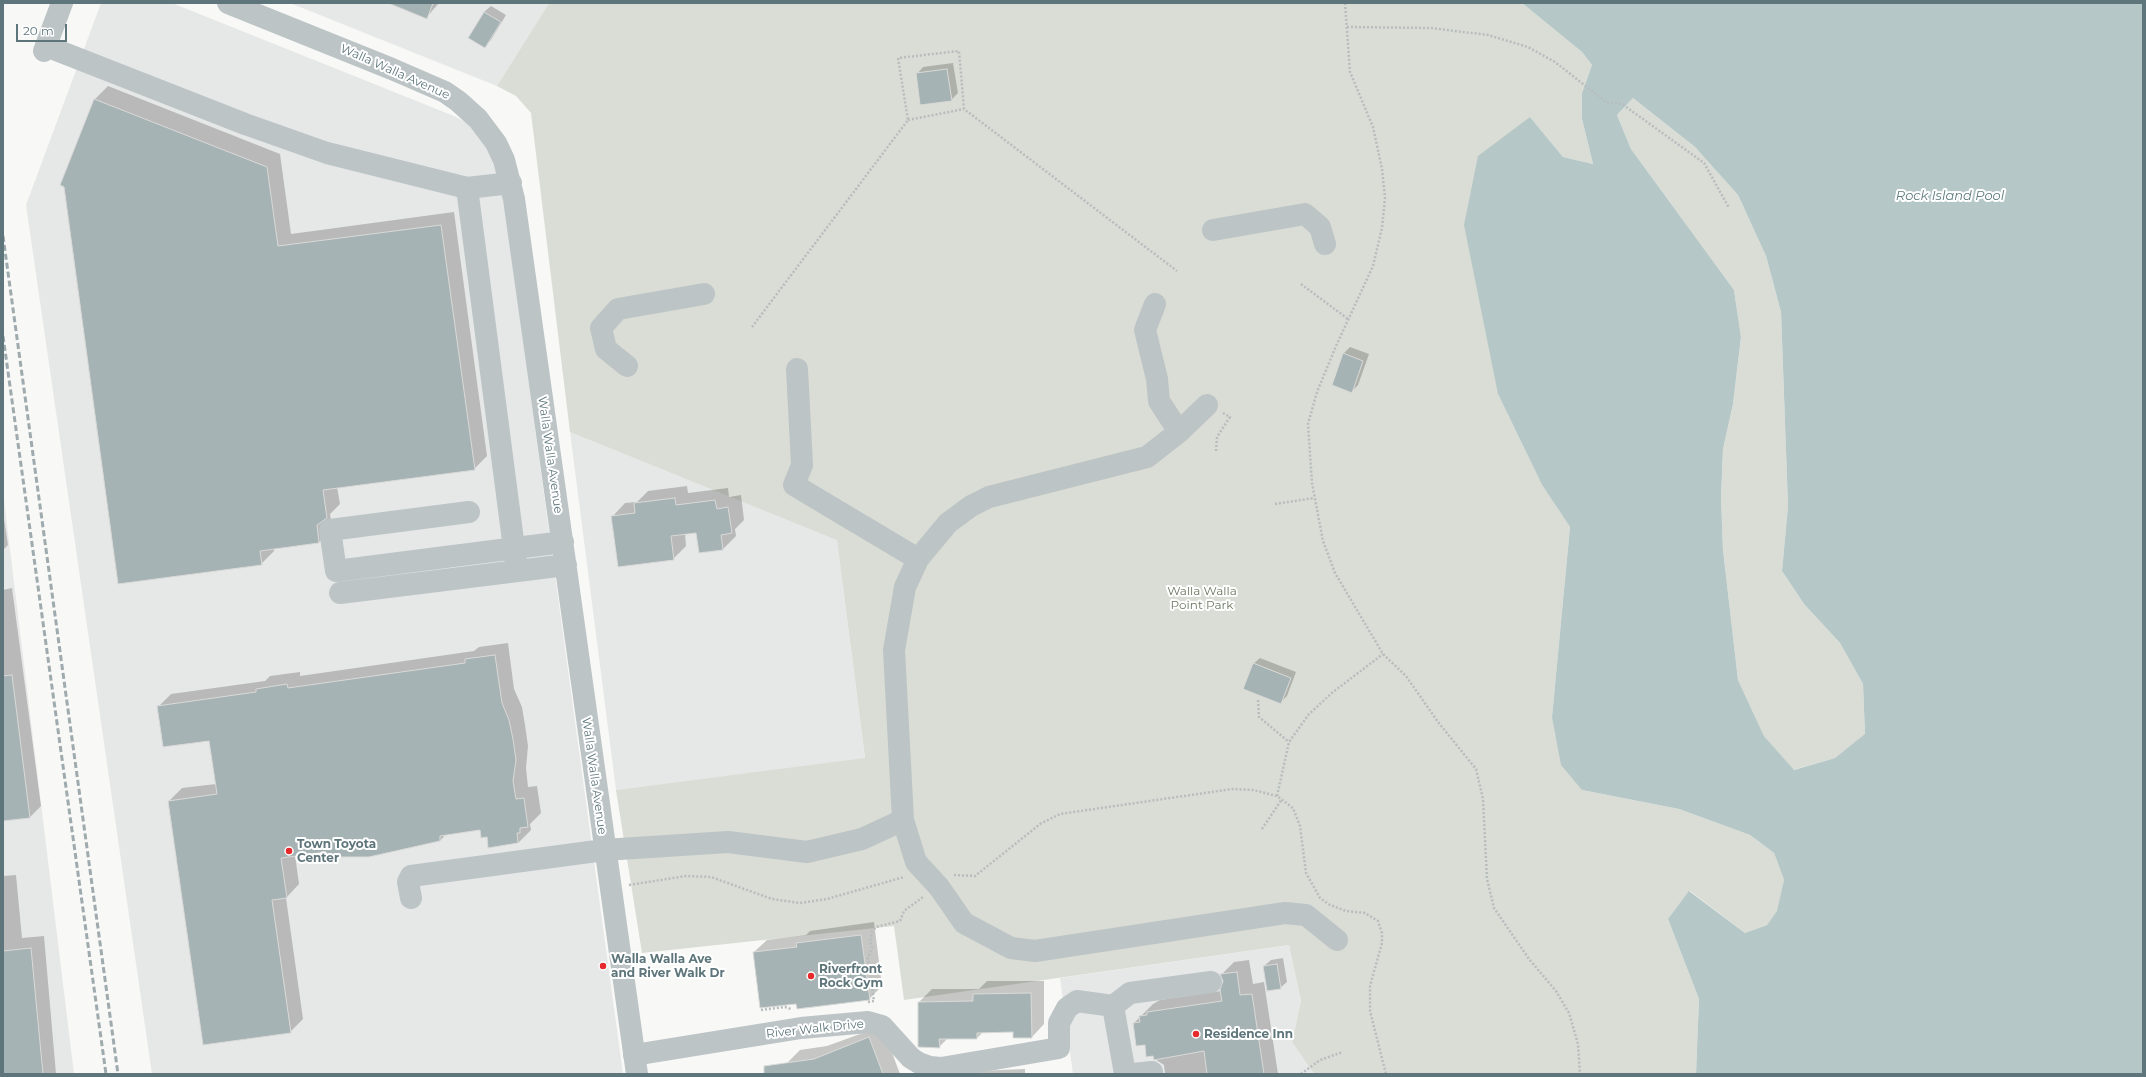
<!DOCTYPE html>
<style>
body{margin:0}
#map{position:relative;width:2146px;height:1077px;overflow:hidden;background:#f8f8f6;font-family:Montserrat,sans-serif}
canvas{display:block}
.frame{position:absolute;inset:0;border:4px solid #5e767b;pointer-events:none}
.scale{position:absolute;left:16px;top:24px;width:51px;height:18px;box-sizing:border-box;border:2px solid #5e767b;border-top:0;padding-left:5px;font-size:12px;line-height:14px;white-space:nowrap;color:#5e767b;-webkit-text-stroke:3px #fff;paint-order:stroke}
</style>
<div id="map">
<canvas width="2146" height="1077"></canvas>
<div class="frame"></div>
<div class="scale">20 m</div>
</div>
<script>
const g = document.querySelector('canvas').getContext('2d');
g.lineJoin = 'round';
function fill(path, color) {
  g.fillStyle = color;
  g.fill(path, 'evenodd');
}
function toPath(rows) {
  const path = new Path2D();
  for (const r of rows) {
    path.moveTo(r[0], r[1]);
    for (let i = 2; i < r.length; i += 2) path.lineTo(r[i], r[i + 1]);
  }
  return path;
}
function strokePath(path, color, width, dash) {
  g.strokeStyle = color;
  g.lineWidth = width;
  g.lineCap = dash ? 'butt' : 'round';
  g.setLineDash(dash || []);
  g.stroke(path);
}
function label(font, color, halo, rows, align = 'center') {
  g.font = font + ' Montserrat,sans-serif';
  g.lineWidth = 4;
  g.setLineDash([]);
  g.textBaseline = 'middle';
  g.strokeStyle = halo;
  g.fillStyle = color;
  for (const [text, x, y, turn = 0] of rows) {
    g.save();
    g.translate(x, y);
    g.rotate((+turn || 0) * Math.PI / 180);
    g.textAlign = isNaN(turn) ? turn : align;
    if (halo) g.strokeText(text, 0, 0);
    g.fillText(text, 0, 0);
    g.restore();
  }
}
fill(toPath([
 [101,3,172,3,454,116,483,131,497,149,623,1074,152,1074,26,205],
 [290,3,549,3,497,86],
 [570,432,837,539,865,759,616,790],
 [3,492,74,1074,3,1074],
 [1289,945,1301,1001,1292,1042,1314,1074,1073,1074,1060,978]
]), '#e6e8e7');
fill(toPath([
 [549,3,1522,3,1582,52,1592,65,1582,93,1582,119,1593,164,1563,157,1530,117,1498,394,1542,485,1570,527,1552,717,1582,790,1679,809,1750,835,1774,853,1784,880,1778,911,1767,925,1745,933,1690,891,1668,919,1699,999,1696,1074,1314,1074,1292,1042,1301,1001,1289,945,904,1000,894,926,642,953,616,790,865,758,837,540,570,432,531,113,516,96,497,86],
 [1633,98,1695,147,1738,195,1766,256,1781,312,1788,506,1782,571,1804,604,1840,643,1863,684,1865,735,1835,758,1793,770,1764,736,1738,680,1723,550,1721,498,1723,449,1733,404,1741,337,1734,290,1631,149,1617,115]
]), '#daddd5');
fill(toPath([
 [1522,3,2143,3,2143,1074,1696,1074,1699,999,1668,919,1689,891,1745,933,1767,925,1777,911,1784,880,1774,853,1750,835,1679,809,1582,790,1561,765,1552,717,1570,527,1542,485,1498,394,1464,225,1478,156,1530,117,1563,157,1593,164,1582,119,1582,93,1592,65,1582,52],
 [1633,98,1695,147,1738,195,1766,256,1781,312,1788,506,1782,571,1804,604,1840,643,1863,684,1865,734,1835,758,1794,770,1764,736,1738,680,1723,550,1721,498,1723,449,1733,404,1741,337,1734,290,1631,149,1617,115]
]), '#b5c7c7');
fill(toPath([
 [395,3,439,3,426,18],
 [491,6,506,15,491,40,485,47,470,37,484,12],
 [953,63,958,93,951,100,917,74,923,67],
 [108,86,280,154,291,234,454,212,487,456,474,469,337,487,340,504,330,514,332,529,319,542,274,548,274,551,261,564,95,99],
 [1350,347,1369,354,1358,385,1352,391,1343,354],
 [687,486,688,493,728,488,729,497,741,495,744,520,735,529,736,536,723,549,697,532,685,533,686,546,673,559,613,516,625,503,637,502,648,491],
 [3,512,8,545,3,550],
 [12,588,41,806,30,817,3,820,3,590],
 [508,643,514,689,522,707,525,725,528,746,526,768,528,787,537,786,541,813,530,824,531,830,518,843,488,836,481,829,446,834,440,841,295,855,299,884,286,898,303,1019,290,1032,169,801,182,788,216,784,210,740,158,707,171,694,265,681,270,676,300,672,300,676,474,651,479,647],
 [1260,658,1296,672,1287,696,1280,703,1253,664],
 [16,875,22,938,44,936,56,1074,3,1074,3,876],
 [874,922,882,986,869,999,754,952,767,940,806,935,810,931],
 [1283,958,1287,982,1280,988,1264,966,1271,960],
 [1249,960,1253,984,1264,982,1278,1074,1165,1074,1164,1065,1155,1059,1154,1055,1134,1023,1153,1004,1160,1000,1221,991,1224,981,1222,974,1234,962],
 [987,981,1044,981,1044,1024,1032,1037,1014,1031,983,1032,977,1038,948,1038,939,1047,920,1047,919,1002,932,989,979,989],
 [882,1026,900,1074,789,1074,787,1063,800,1050,827,1046],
 [1025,1069,1025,1074,972,1074,975,1071]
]), '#0003');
const building = toPath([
 [388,3,433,3,427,19,388,3],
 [484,12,501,22,485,48,468,38,484,12],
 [947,69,952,101,920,105,916,73,947,69],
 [94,99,267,167,278,246,441,225,475,470,323,490,327,518,317,525,319,543,260,551,262,565,118,584,64,187,60,185,94,99],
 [1343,353,1363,361,1352,393,1332,385,1343,353],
 [675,498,676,505,715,500,717,509,728,507,732,533,721,535,723,550,699,553,696,533,671,536,674,560,618,567,611,516,635,513,634,503,675,498],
 [495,655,502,703,509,720,513,739,516,760,513,781,516,799,524,798,528,827,520,828,520,833,517,833,518,843,488,848,487,837,481,838,480,830,440,836,440,841,369,857,327,857,326,852,281,858,287,898,272,900,291,1033,203,1045,168,801,217,794,209,741,163,747,157,706,256,692,256,689,287,684,288,688,465,663,465,659,495,655],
 [1253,663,1291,678,1281,704,1243,689,1253,663],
 [12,675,30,818,3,821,3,676,12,675],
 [861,935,870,1000,797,1009,796,1004,760,1008,753,952,797,947,796,943,861,935],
 [31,948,43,1074,3,1074,3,951,31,948],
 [1277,964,1281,989,1267,991,1263,966,1277,964],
 [1237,972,1240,995,1252,994,1264,1074,1207,1074,1204,1051,1154,1060,1153,1056,1146,1057,1145,1045,1136,1046,1133,1023,1140,1022,1139,1016,1147,1015,1147,1012,1222,1001,1220,990,1223,981,1220,974,1237,972],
 [1031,993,1032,1038,1013,1038,1013,1032,977,1033,977,1039,939,1039,940,1048,918,1047,918,1002,973,1001,973,994,1031,993],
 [869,1037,883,1074,764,1074,764,1066,814,1059,869,1037]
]);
fill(building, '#a6b3b5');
strokePath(building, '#dadad8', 1);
strokePath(toPath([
 [1345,3,1350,72,1373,127,1382,169,1385,198,1382,228,1373,266,1336,346,1317,392,1308,424,1312,483,1323,541,1335,573,1383,654,1406,676,1438,722,1476,769,1483,799,1487,879,1494,908,1529,959,1556,991,1569,1013,1578,1044,1580,1074],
 [1347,27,1431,28,1488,35,1528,47,1555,62,1606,102,1622,104,1704,163,1729,208],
 [908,120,964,109],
 [1301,284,1348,319],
 [752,327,908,120,898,58,959,51,964,109,1177,271],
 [1216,451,1217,437,1230,417,1223,413],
 [1275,504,1314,498],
 [1258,700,1259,717,1289,742],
 [1277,796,1289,742,1309,714,1333,692,1383,654],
 [1262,829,1282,799],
 [954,875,975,876,1040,824,1060,814,1232,789,1253,790,1277,796,1293,808,1300,826,1306,873,1320,898,1330,905,1346,911,1365,913,1378,921,1382,933,1382,943,1370,986,1370,1011,1386,1074],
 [629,885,686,876,711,877,772,899,800,903,827,899,904,877],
 [868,1002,874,1001,868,958,872,948,870,941,872,932,876,927,900,921,904,911,923,897],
 [761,1010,785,1007,791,1009],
 [1301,1074,1320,1060,1343,1052]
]), '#b7bdbe', 2.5, [2, 2]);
strokePath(toPath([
 [228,3,392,69,445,92,458,101,478,119,496,143,504,160,514,199,637,1074],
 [46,46,245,124,327,153,467,188,511,183],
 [44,51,62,3],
 [467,188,517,571],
 [1213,230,1305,214,1320,227,1325,244],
 [1155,304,1145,330,1157,379,1159,401,1179,432],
 [627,366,606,349,601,328,618,309,704,294],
 [797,369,802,465,794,485,918,559],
 [1207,405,1179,432,1147,457,989,497,971,506,948,523,918,559,905,587,894,650,903,820,916,862,939,887,964,923,1011,948,1035,951,1285,913,1306,915,1337,940],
 [469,512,330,530,336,571,563,542],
 [340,593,566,565],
 [411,898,408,882,411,876,604,850,728,842,807,852,862,839,903,820],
 [1113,1006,1130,993,1211,982],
 [634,1055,801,1028,868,1022,882,1026,911,1058,919,1063,930,1067,941,1068,1059,1048,1059,1023,1067,1008,1077,1001,1113,1006,1125,1074],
 [1133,1074,1152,1072,1152,1074]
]), '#bcc4c6', 22);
strokePath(toPath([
 [3,236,118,1074],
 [3,336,106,1074]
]), '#9eaaad', 3, [6, 3]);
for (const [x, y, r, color] of [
 [289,851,4,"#e5292d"],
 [603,966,4,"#e5292d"],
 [811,976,4,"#e5292d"],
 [1196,1034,4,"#e5292d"]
]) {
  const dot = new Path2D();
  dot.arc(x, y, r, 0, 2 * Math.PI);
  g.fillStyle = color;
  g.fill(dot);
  strokePath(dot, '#fff', 1.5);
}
label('12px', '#5e767b', '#fff', [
 ["Walla Walla Avenue",395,72,24],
 ["Walla Walla Avenue",550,455,82],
 ["Walla Walla Avenue",594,776,82],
 ["River Walk Drive",815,1029,-6]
]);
label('12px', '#6c7962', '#fff', [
 ["Walla Walla",1202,591],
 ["Point Park",1202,605]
]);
label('bold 12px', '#5e767b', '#fff', [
 ["Town Toyota",297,844],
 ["Center",297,858],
 ["Walla Walla Ave",611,959],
 ["and River Walk Dr",611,973],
 ["Riverfront",819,969],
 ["Rock Gym",819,983],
 ["Residence Inn",1204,1034]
], 'left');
label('italic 13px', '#5e7b7c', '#fff', [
 ["Rock Island Pool",1950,196]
]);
</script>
